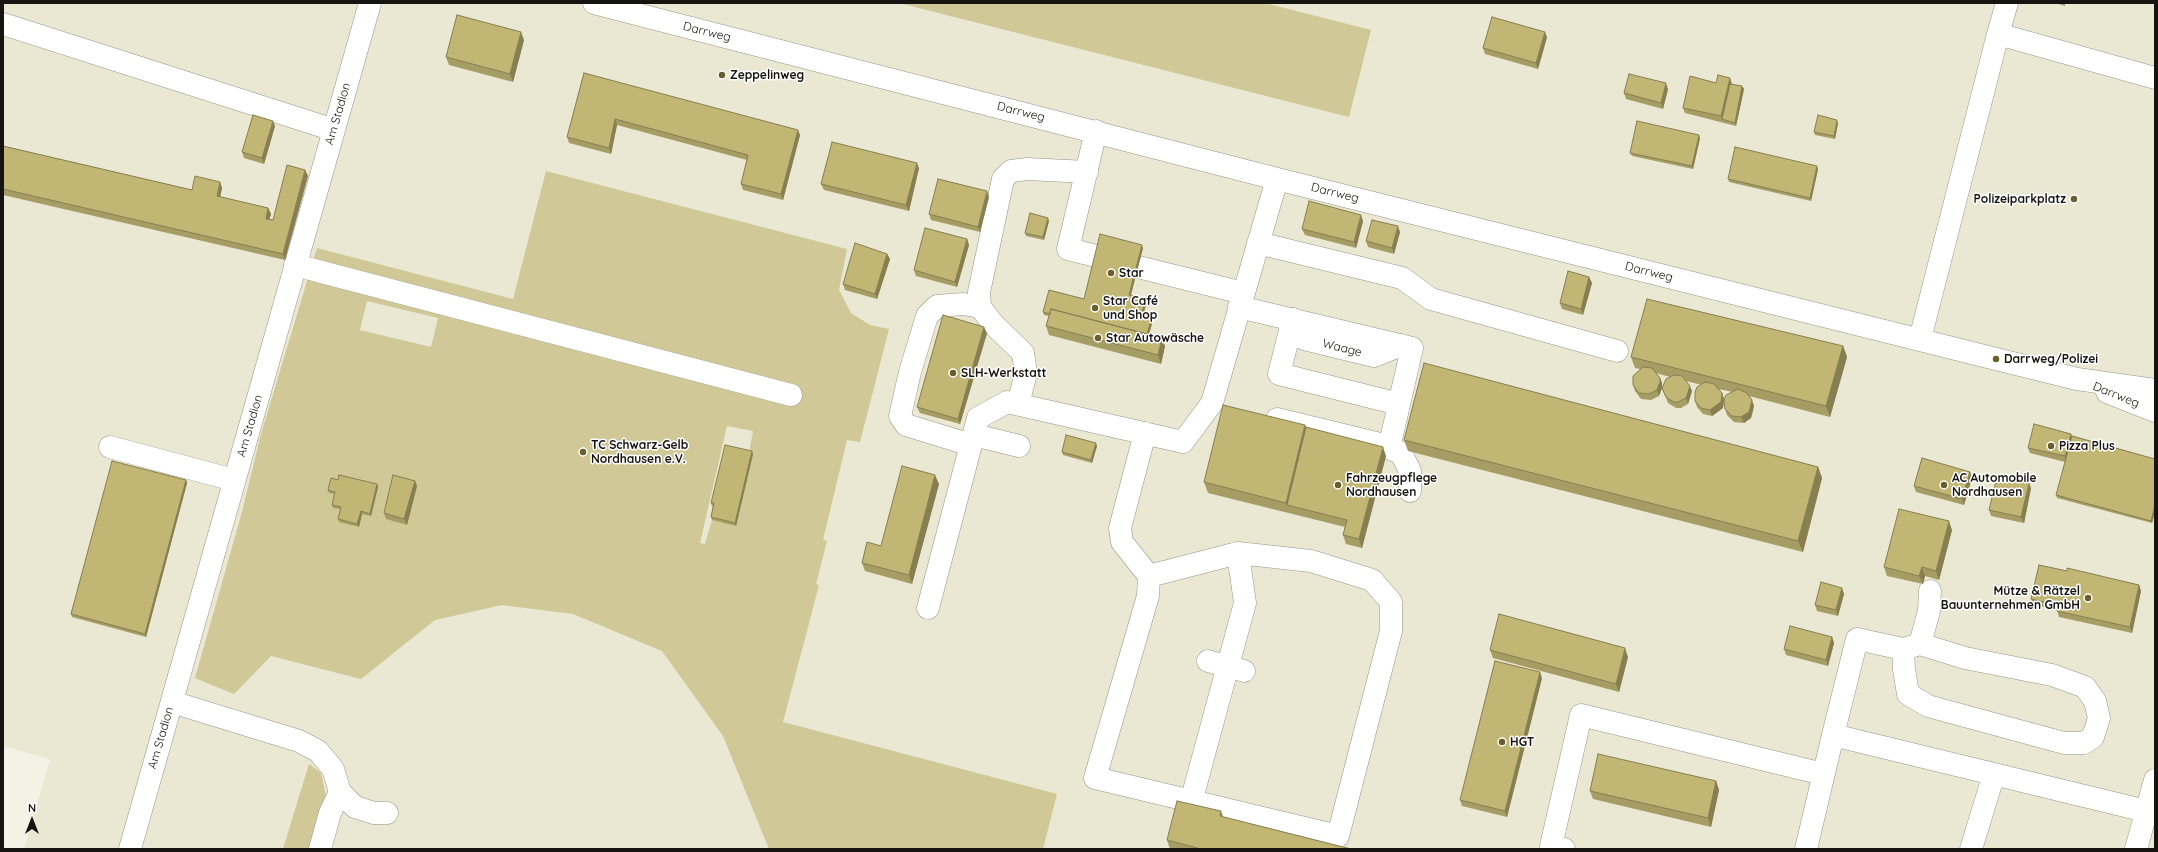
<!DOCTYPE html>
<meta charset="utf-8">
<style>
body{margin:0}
#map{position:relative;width:2158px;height:852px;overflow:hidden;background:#f4f2e5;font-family:Quicksand,sans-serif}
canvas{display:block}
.frame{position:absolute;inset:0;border:4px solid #151410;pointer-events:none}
.north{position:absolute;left:12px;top:800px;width:40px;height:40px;-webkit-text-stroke:3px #fff;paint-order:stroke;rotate:0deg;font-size:11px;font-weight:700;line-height:16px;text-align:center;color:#151410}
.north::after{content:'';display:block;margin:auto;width:14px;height:18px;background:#151410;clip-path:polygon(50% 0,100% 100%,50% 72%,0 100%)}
</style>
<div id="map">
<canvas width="2158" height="852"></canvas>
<div class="frame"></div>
<div class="north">N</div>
</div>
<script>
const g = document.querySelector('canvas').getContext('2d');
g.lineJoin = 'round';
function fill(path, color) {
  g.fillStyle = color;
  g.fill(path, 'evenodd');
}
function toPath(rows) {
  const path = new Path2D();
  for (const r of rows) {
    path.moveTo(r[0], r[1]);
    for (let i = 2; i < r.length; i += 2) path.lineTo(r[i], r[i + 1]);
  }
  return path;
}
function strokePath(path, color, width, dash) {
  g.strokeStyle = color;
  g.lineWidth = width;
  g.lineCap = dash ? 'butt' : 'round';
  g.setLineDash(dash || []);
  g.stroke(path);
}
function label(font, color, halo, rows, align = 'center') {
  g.font = font + ' Quicksand,sans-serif';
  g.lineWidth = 3;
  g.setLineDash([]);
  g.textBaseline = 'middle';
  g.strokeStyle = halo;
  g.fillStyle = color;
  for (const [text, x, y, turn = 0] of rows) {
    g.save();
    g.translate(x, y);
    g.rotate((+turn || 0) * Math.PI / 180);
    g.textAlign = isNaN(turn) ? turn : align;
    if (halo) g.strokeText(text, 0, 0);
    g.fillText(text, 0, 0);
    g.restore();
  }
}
fill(toPath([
 [3,3,2155,3,2155,849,24,849,50,759,3,746]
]), '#eae7d2');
fill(toPath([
 [899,3,1265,3,1371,30,1349,117],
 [546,171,847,249,839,290,851,313,870,325,889,329,860,442,847,440,823,540,827,541,816,584,819,585,783,722,1057,794,1043,849,769,849,723,736,662,651,573,614,502,605,435,620,361,679,271,656,234,694,195,678,242,512,261,434,317,248,513,299],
 [367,301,438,318,431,347,360,330],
 [727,426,753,431,736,526,712,520,705,544,700,543],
 [309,764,321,773,326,796,310,849,283,849]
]), '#d0c897');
const minor = toPath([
 [594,3,1277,179,1996,359,2077,379,2155,390],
 [3,24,334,130],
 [1998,34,2007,3],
 [1258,243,1402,278,1431,299,1617,351],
 [1096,256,1068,249,1096,131],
 [295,265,791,395],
 [1138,267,1243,293],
 [1239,307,1412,348,1389,448],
 [1293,319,1279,374,1399,404],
 [1293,319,1304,339,1374,356,1401,345],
 [1920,339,1998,34,2155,78],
 [2107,392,2155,411],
 [1018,404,1026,373,1023,353,994,325,980,307,979,292,1003,179,1011,171,1027,169,1087,172],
 [1277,419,1376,443,1401,453,1410,471,1410,491],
 [1145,433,1120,528,1122,542,1149,576,1148,596,1095,778,1338,836,1391,631,1391,602,1372,580,1311,561,1238,553,1149,576],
 [974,435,1019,446],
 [971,445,906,425,900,416,910,372,927,316,937,306,963,304,980,307],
 [110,447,234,480],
 [928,608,978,418,1007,402,1183,442,1212,403,1277,179],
 [1920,644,1965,658,2052,675,2085,687,2095,701,2099,718,2093,737,2084,743,2064,743,1928,706,1908,694,1904,669,1903,649,1920,644],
 [1920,644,1929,611,1930,591],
 [1208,661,1244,671],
 [172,702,299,741,318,751,333,769,340,792,355,807,374,813,387,813],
 [1833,735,1857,639,1903,649],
 [1191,802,1245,603,1238,553],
 [130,849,370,3],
 [320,849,330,813,340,792],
 [1564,849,1551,846,1581,715,1823,774],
 [1806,849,1833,735,2146,811],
 [1971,849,1994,774],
 [2136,849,2155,780]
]);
strokePath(minor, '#97968a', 23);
strokePath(minor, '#fff', 22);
fill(toPath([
 [2055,3,2065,3,2065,6],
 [1547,37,1538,69,1485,54,1483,48],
 [524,40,513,82,449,65,446,57],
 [584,73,800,135,783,200,743,190,741,184,747,160,617,125,611,154,569,143,567,137],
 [1716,83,1732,84,1744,89,1736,126,1685,113,1683,108],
 [1668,89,1663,109,1626,99,1624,93],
 [1838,123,1835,139,1815,135,1814,132],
 [275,126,264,164,244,158,242,152],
 [1700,138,1693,169,1632,156,1630,153],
 [3,146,192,190,220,182,222,188,220,197,268,208,271,214,269,219,273,220,305,170,308,176,285,260,3,195],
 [919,168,909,211,824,190,821,184],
 [1818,169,1811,201,1729,182,1728,179],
 [989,197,980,232,931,220,929,214],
 [1049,221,1044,240,1026,236,1025,233],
 [1363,221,1356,248,1305,235,1302,229],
 [1400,232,1394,254,1368,247,1366,241],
 [967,239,969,245,957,287,916,276,914,270],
 [1143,248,1131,295,1147,302,1144,312,1154,317,1149,334,1165,346,1161,364,1049,335,1046,326,1049,316,1044,315,1043,312,1084,299],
 [887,254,890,259,877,299,845,290,843,284],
 [1589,277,1592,283,1583,315,1562,309,1560,303],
 [987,333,960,424,920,413,917,407],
 [1843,346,1847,357,1830,417,1749,396,1754,406,1751,418,1744,423,1734,422,1727,415,1725,409,1733,392,1718,389,1722,393,1724,399,1723,408,1712,416,1703,414,1697,407,1695,401,1702,385,1686,381,1692,391,1688,404,1681,408,1676,408,1668,403,1662,388,1670,377,1656,373,1660,378,1662,383,1662,388,1659,396,1651,400,1641,399,1635,391,1633,385,1640,369,1635,368,1631,357],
 [1305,425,1306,427,1386,456,1362,548,1346,544,1343,535,1345,527,1208,493,1204,482],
 [2072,436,2155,459,2155,512,2152,523,2057,498,2056,495,2065,462,2030,453,2028,448],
 [1404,440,1818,467,1822,478,1803,552,1408,451],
 [1097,446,1092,463,1063,455,1062,452],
 [752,451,753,454,736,526,712,520,711,517,713,506,712,506,711,503],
 [1970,472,1972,478,1964,505,1916,492,1914,486],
 [186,480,187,483,146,637,72,617,71,614],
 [338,480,377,484,378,487,371,516,362,514,359,527,339,522,338,519,340,509,333,508,332,505,335,494,329,493,328,490],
 [939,484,912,584,865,571,862,563,881,546],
 [417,486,407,525,386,519,384,513],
 [2031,488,2024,523,1991,516,1989,510],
 [1952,530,1939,580,1925,576,1923,584,1887,576,1884,567],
 [2139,585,2141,591,2132,633,2059,617,2057,610,2034,605,2031,599],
 [1842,588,1844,594,1838,616,1817,611,1815,605],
 [1832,637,1834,643,1828,666,1786,655,1784,649],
 [1490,650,1628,657,1619,692,1493,658],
 [1542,678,1507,817,1462,806,1460,800],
 [1716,781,1719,790,1711,827,1593,799,1590,791],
 [1223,817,1351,849,1170,849,1167,840]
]), '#a69d64');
fill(toPath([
 [521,32,524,40,513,82,510,74],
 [1545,32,1547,37,1538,69,1536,63],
 [1730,78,1732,84,1723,120,1722,119,1721,116],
 [1666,83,1668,89,1663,109,1661,103],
 [1742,86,1744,89,1736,126,1735,123],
 [615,119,617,125,611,154,609,148],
 [1837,120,1838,123,1835,139,1834,136],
 [273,121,275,126,264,164,262,158],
 [798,130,800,135,783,200,781,194],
 [1699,135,1700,138,1693,169,1692,166],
 [917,163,919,168,909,211,906,205],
 [1817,166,1818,169,1811,201,1810,198],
 [305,170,308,176,285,260,283,254],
 [220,182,222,188,219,202,217,196],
 [987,191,989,197,980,232,978,227],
 [268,208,271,214,268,224,266,219],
 [1361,215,1363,221,1356,248,1354,242],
 [1048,218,1049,221,1044,240,1043,237],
 [1398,226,1400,232,1394,254,1392,248],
 [967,239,969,245,957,287,955,282],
 [1142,245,1143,248,1130,298,1129,295],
 [887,254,890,259,877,299,875,294],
 [1589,277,1592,283,1583,315,1581,309],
 [1146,299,1147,302,1143,315,1142,312],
 [1153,314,1154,317,1147,341,1146,338],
 [984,327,987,333,960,424,958,419],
 [1162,338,1165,346,1161,364,1158,355],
 [1843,346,1847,357,1830,417,1826,406],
 [1660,378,1662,383,1662,388,1659,396,1657,390],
 [1690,386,1692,391,1688,404,1686,398],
 [1722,393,1724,399,1723,408,1712,416,1710,410],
 [1752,400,1754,406,1751,418,1744,423,1741,417],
 [1305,425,1310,436,1287,505,1286,503],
 [2071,434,2073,439,2067,462,2065,456],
 [1096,443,1097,446,1092,463,1091,460],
 [1383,447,1386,456,1362,548,1359,539],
 [752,451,753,454,736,526,735,523],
 [1818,467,1822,478,1803,552,1798,541],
 [1970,472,1972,478,1964,505,1962,499],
 [935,475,939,484,912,584,909,575],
 [186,480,187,483,146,637,145,634],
 [415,481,417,486,407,525,404,519],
 [2029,483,2031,488,2024,523,2021,517],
 [377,484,378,487,371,516,370,514],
 [2155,505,2155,512,2152,523,2151,521],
 [361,511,362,514,359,527,357,524],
 [1949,521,1952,530,1939,580,1936,571],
 [1922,567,1925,576,1923,584,1919,576],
 [2139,585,2141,591,2132,633,2130,627],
 [1842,588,1844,594,1838,616,1836,610],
 [1832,637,1834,643,1828,666,1826,660],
 [1625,648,1628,657,1619,692,1616,684],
 [1540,672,1542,678,1507,817,1505,811],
 [1716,781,1719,790,1711,827,1708,818],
 [1221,811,1225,823,1220,816]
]), '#877f51');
const building = toPath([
 [457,15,521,32,510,74,446,57,457,15],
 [1492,17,1545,32,1536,63,1483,48,1492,17],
 [584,73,798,130,781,194,741,184,748,155,615,119,609,148,567,137,584,73],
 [1629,74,1666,83,1661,103,1624,93,1629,74],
 [1718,75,1730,78,1721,116,1683,108,1690,76,1716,83,1718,75],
 [1730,84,1742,86,1735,123,1722,119,1730,84],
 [253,115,273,121,262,158,242,152,253,115],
 [1818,115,1837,120,1834,136,1814,132,1818,115],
 [1637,121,1699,135,1692,166,1630,153,1637,121],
 [832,142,917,163,906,205,821,184,832,142],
 [3,146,192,190,195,176,220,182,217,196,268,208,266,219,273,220,287,165,305,170,283,254,3,189,3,146],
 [1735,147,1817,166,1810,198,1728,179,1735,147],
 [938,179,987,191,978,227,929,214,938,179],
 [1309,201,1361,215,1354,242,1302,229,1309,201],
 [1030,213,1048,218,1043,237,1025,233,1030,213],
 [1372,220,1398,226,1392,248,1366,241,1372,220],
 [925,228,967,239,955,282,914,270,925,228],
 [1100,234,1142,245,1129,295,1146,299,1142,312,1153,314,1147,334,1051,309,1050,314,1043,312,1049,290,1084,299,1100,234],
 [855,243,887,254,875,294,843,284,855,243],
 [1568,271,1589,277,1581,309,1560,303,1568,271],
 [1647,299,1843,346,1826,406,1631,357,1647,299],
 [1051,309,1162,338,1158,355,1046,326,1051,309],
 [943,315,984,327,958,419,917,407,943,315],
 [1424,363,1818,467,1798,541,1404,440,1424,363],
 [1643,367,1652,368,1660,378,1660,382,1657,390,1649,394,1639,393,1633,385,1633,376,1643,367],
 [1674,375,1682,376,1690,386,1686,398,1678,402,1674,402,1666,397,1662,388,1666,379,1674,375],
 [1705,382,1714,384,1722,393,1721,402,1710,410,1701,408,1695,401,1695,392,1697,387,1705,382],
 [1738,389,1747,393,1752,400,1749,412,1741,417,1732,416,1725,409,1724,400,1726,395,1738,389],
 [1223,405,1305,425,1286,503,1204,482,1223,405],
 [2034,424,2071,434,2065,456,2028,448,2034,424],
 [1306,427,1383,447,1359,539,1343,535,1347,520,1287,505,1306,427],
 [1066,435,1096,443,1091,460,1062,452,1066,435],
 [2072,436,2155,459,2155,505,2151,521,2056,495,2072,436],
 [725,445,752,451,735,523,711,517,714,503,711,503,725,445],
 [1922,458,1970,472,1962,499,1914,486,1922,458],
 [112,461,186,480,145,634,71,614,112,461],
 [902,466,935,475,909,575,862,563,867,542,881,546,902,466],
 [339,475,377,484,370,514,361,511,357,524,338,519,341,507,332,505,335,492,328,490,331,478,338,480,339,475],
 [393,475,415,481,404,519,384,513,393,475],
 [1997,476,2029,483,2021,517,1989,510,1997,476],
 [1899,509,1949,521,1936,571,1922,567,1919,576,1884,567,1899,509],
 [2039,565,2067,571,2067,568,2139,585,2130,627,2057,611,2058,605,2031,599,2039,565],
 [1821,582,1842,588,1836,610,1815,605,1821,582],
 [1499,614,1625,648,1616,684,1490,650,1499,614],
 [1790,626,1832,637,1826,660,1784,649,1790,626],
 [1495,661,1540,672,1505,811,1460,800,1495,661],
 [1598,754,1716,781,1708,818,1590,791,1598,754],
 [1177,801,1221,811,1220,816,1351,849,1201,849,1167,840,1177,801]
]);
fill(building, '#c1b674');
strokePath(building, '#877f51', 1);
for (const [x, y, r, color] of [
 [722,75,4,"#685f2c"],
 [2074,199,4,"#685f2c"],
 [1111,273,4,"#685f2c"],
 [1095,308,4,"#685f2c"],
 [1098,338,4,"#685f2c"],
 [1996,359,4,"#685f2c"],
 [953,373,4,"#685f2c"],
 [2051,446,4,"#685f2c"],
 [583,452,4,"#685f2c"],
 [1338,485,4,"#685f2c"],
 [1944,485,4,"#685f2c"],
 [2088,598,4,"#685f2c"],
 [1502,742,4,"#685f2c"]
]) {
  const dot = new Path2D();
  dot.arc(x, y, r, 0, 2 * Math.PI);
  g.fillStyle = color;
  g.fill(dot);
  strokePath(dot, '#fff', 1.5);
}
label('12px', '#151410', '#fff', [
 ["Darrweg",707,32,14],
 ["Darrweg",1021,112,14],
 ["Am Stadion",338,114,-74],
 ["Darrweg",1335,193,14],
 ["Darrweg",1649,272,14],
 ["Waage",1342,348,14],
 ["Darrweg",2116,395,22],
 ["Am Stadion",250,426,-74],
 ["Am Stadion",161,738,-74]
]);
label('bold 12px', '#151410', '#fff', [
 ["Zeppelinweg",730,75],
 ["Polizeiparkplatz",2066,199,"right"],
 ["Star",1119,273],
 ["Star Café",1103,301],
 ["und Shop",1103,315],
 ["Star Autowäsche",1106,338],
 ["Darrweg/Polizei",2004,359],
 ["SLH-Werkstatt",961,373],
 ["TC Schwarz-Gelb",591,445],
 ["Nordhausen e.V.",591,459],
 ["Pizza Plus",2059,446],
 ["Fahrzeugpflege",1346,478],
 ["Nordhausen",1346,492],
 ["AC Automobile",1952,478],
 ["Nordhausen",1952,492],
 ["Mütze & Rätzel",2080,591,"right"],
 ["Bauunternehmen GmbH",2080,605,"right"],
 ["HGT",1510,742]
], 'left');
</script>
